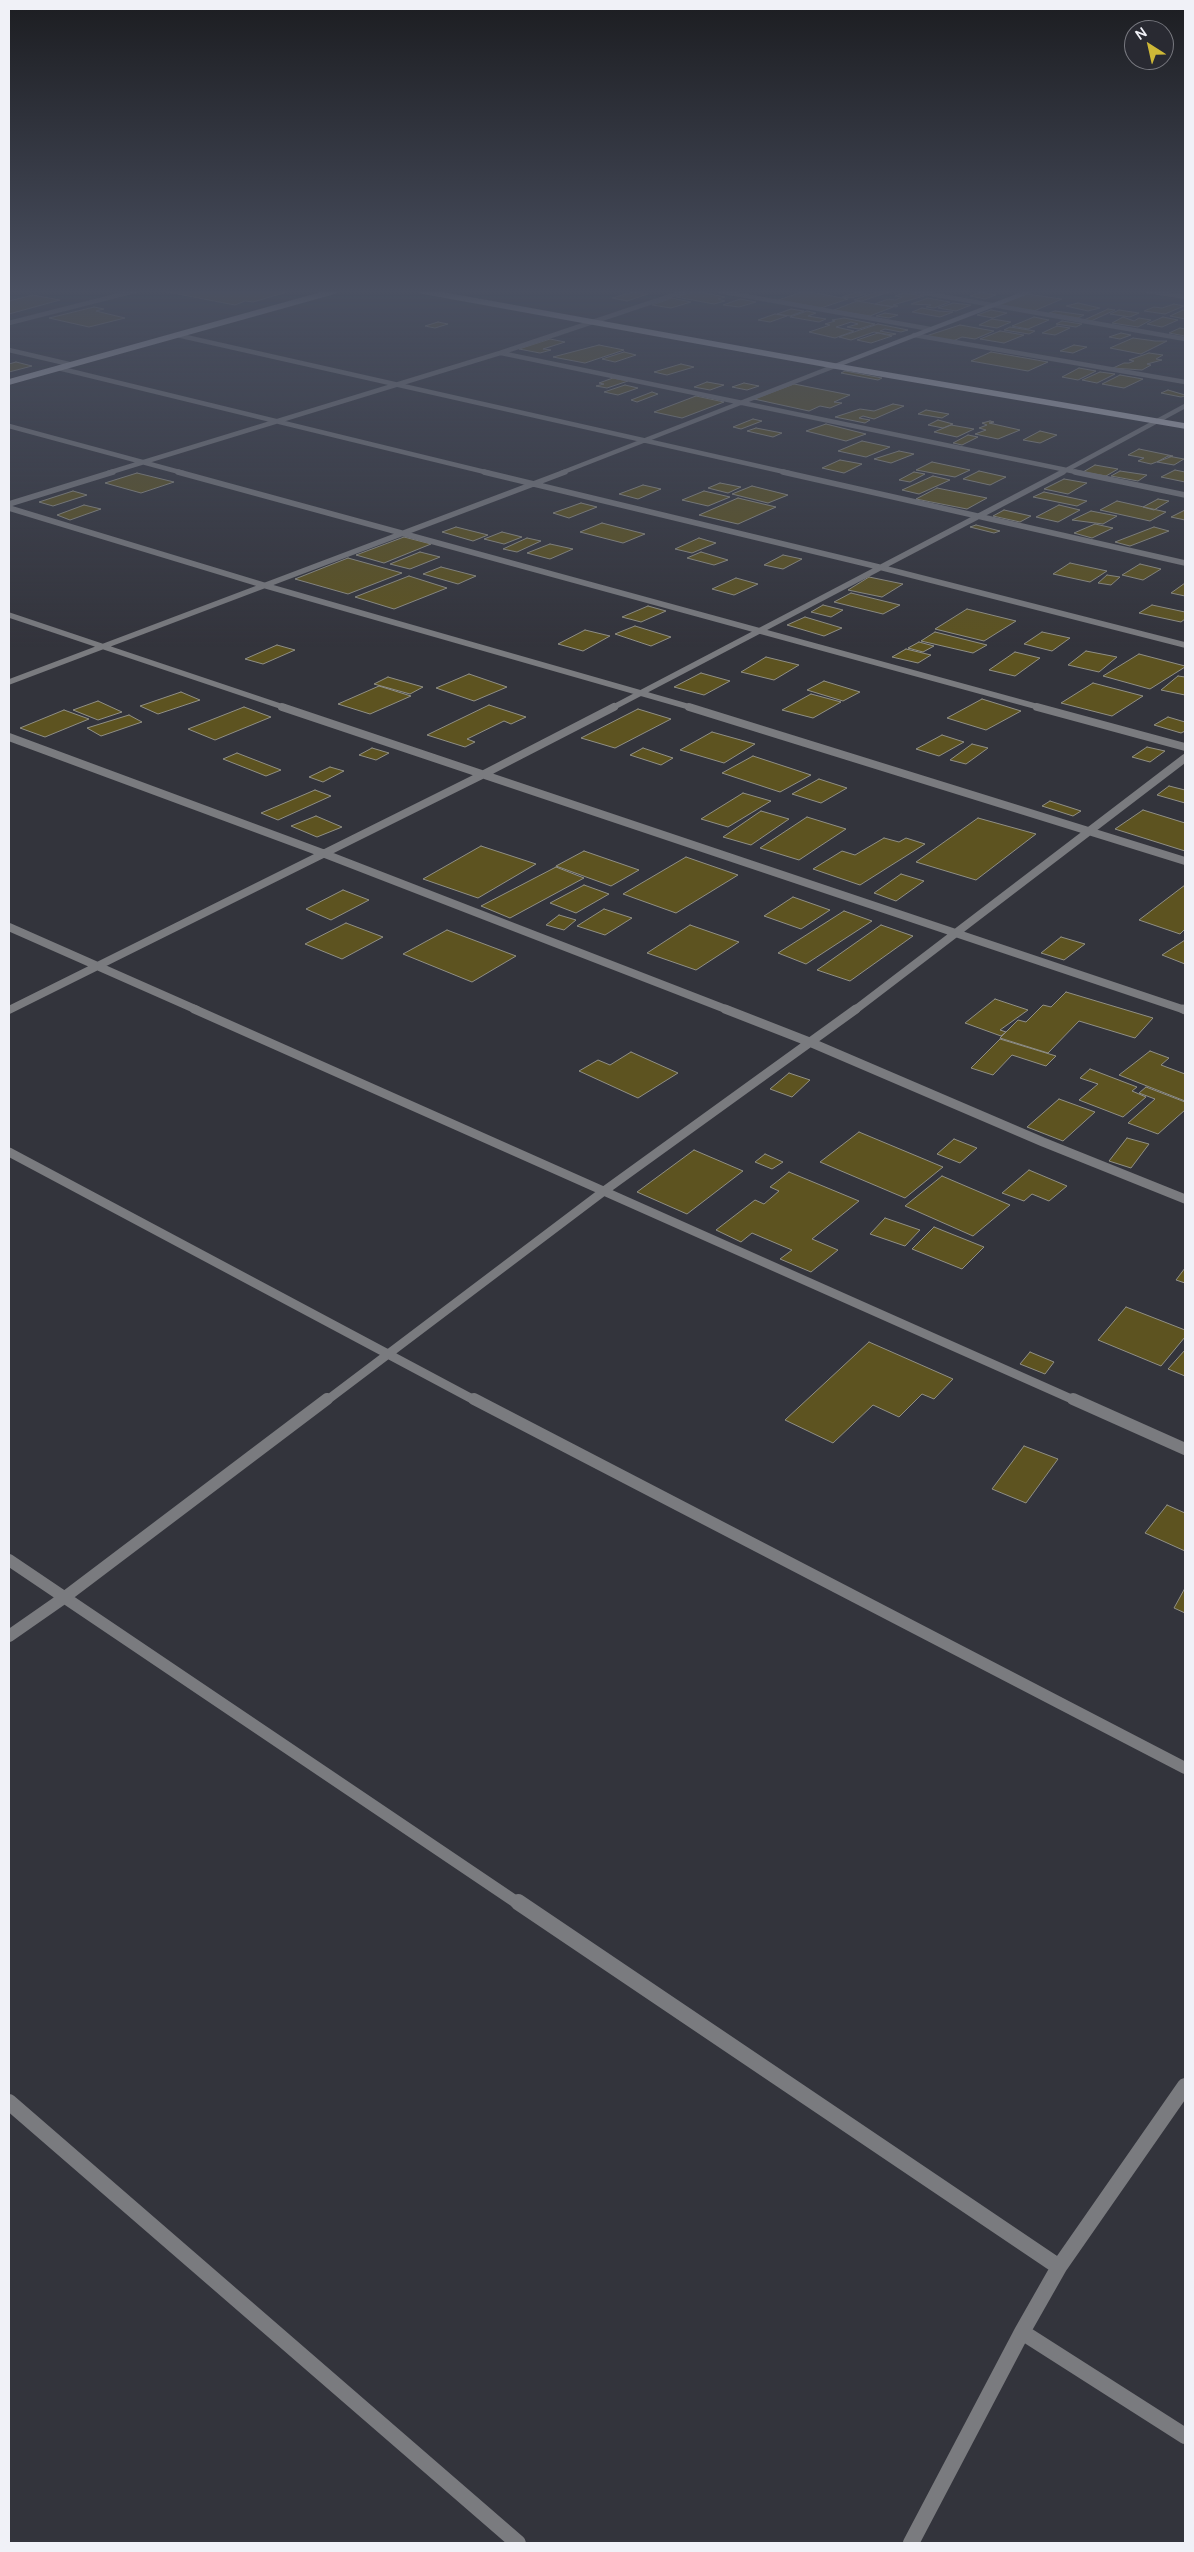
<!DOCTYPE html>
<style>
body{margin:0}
#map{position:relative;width:1194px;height:2552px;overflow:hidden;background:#33343c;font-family:Manrope,sans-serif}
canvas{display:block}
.frame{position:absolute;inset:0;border:10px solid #f0f1f7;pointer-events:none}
.north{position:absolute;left:1124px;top:20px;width:50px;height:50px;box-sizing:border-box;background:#292a32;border:1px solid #797a81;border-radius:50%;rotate:325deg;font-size:14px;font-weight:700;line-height:20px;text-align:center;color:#f0f1f7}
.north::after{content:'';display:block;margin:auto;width:18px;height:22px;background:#ceb837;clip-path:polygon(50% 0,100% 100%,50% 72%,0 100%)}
</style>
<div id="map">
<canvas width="1194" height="2552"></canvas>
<div class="frame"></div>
<div class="north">N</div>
</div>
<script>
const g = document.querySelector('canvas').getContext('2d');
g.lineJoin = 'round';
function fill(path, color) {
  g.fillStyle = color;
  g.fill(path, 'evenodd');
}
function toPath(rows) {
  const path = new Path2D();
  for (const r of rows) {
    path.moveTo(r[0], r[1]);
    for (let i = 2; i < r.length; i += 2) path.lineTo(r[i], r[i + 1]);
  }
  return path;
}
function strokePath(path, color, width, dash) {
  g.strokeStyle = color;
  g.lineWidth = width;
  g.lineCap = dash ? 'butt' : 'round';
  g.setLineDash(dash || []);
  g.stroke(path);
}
const building = toPath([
 [162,291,291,291,253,302,245,301,235,305,162,291],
 [695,291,725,297,718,299,725,301,714,304,676,297,695,291],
 [805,291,848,299,821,308,778,300,805,291],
 [879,291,889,292,862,301,854,300,879,291],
 [633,292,648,294,627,301,612,298,633,292],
 [858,292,866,294,851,298,842,297,858,292],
 [981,292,996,295,985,299,970,296,981,292],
 [904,293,924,296,893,305,898,306,896,307,875,304,888,299,895,300,902,297,895,296,904,293],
 [1027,294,1062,299,1034,311,999,305,1027,294],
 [33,295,60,300,9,314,9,301,33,295],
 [672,298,691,302,671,308,652,305,672,298],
 [928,298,950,302,934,308,926,307,931,305,911,304,928,298],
 [740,299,756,302,739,307,723,305,740,299],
 [857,301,893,307,870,316,834,310,857,301],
 [953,303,971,305,956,311,938,308,953,303],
 [1078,303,1100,308,1088,311,1066,306,1078,303],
 [1174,304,1184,306,1165,314,1144,311,1154,307,1162,308,1174,304],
 [94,307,104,309,96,311,125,318,89,327,49,318,94,307],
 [922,308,938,311,953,312,940,317,912,312,922,308],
 [791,309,804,311,790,316,777,314,791,309],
 [1108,309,1115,310,1091,321,1084,320,1108,309],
 [991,310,1007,313,993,318,977,315,991,310],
 [1119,310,1139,313,1130,317,1110,314,1119,310],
 [1183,310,1185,311,1185,319,1170,316,1183,310],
 [807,311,816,313,808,316,826,319,819,322,790,317,807,311],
 [1055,311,1084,315,1078,318,1049,313,1055,311],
 [885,313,898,315,889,318,876,316,885,313],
 [775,314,787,316,770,322,758,320,775,314],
 [1034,317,1049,320,1028,329,1012,326,1034,317],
 [1123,317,1134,321,1139,318,1151,320,1138,327,1112,323,1123,317],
 [1163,317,1178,320,1162,327,1147,324,1163,317],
 [844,318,875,324,859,329,847,327,858,324,851,322,836,327,854,331,835,338,809,332,830,325,825,324,835,321,832,320,844,318],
 [992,319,1011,322,997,328,979,325,992,319],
 [1062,321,1082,324,1076,327,1056,324,1062,321],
 [438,322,448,324,435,328,425,326,438,322],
 [878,324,908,330,901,332,885,329,880,331,896,334,892,335,874,332,851,340,839,337,878,324],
 [960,325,994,331,975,339,962,337,953,341,926,336,960,325],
 [1057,326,1070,328,1055,335,1042,333,1057,326],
 [1010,327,1035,331,1029,334,1004,330,1010,327],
 [1180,328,1185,329,1185,336,1169,333,1180,328],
 [1000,331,1024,335,1004,343,980,339,1000,331],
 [878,333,892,336,871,343,857,340,878,333],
 [1121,333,1131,335,1120,339,1109,337,1121,333],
 [1133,338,1155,341,1167,341,1141,354,1110,348,1133,338],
 [550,339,565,342,543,349,551,350,540,353,519,349,550,339],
 [599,345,624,350,585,363,553,357,599,345],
 [1074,345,1087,347,1073,353,1060,351,1074,345],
 [624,352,636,355,615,362,602,359,624,352],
 [991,352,1048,362,1028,371,971,361,991,352],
 [1149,353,1163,355,1156,359,1162,360,1147,364,1151,365,1142,370,1113,368,1124,363,1129,363,1134,361,1129,360,1149,353],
 [16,362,32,366,9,372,9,364,16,362],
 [681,364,694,367,667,375,654,372,681,364],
 [1079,368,1096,371,1078,380,1062,377,1079,368],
 [845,371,882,378,878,380,841,373,845,371],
 [1100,372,1115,374,1097,383,1082,380,1100,372],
 [1120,375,1143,379,1124,388,1102,384,1120,375],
 [613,378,628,381,607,388,596,386,604,384,599,383,613,378],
 [707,382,724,385,710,390,694,387,707,382],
 [744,383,759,386,747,390,732,387,744,383],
 [794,384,850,395,834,402,842,403,830,408,820,406,809,411,754,399,794,384],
 [625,385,638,388,618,395,604,392,625,385],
 [1168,390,1185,395,1185,396,1181,397,1161,393,1168,390],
 [652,392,658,394,637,402,631,400,652,392],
 [696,396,724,402,682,418,654,412,696,396],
 [893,404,904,406,874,419,863,416,859,418,870,420,865,423,835,417,860,409,874,411,893,404],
 [926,410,949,414,942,418,918,414,926,410],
 [753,419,762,421,741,429,733,427,753,419],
 [938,420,953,424,943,428,928,425,938,420],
 [990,421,994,422,989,423,1020,430,998,439,975,434,986,430,979,428,987,425,982,423,990,421],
 [826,424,866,434,846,441,806,431,826,424],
 [951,425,974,429,957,437,934,432,951,425],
 [756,428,782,433,773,437,747,431,756,428],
 [1040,431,1057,435,1040,443,1023,440,1040,431],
 [968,435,978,437,962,445,953,443,968,435],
 [862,441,890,447,866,457,838,451,862,441],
 [1139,449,1173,456,1151,464,1138,461,1144,458,1128,455,1139,449],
 [899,451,914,454,891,463,874,459,899,451],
 [1168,456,1184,459,1174,465,1157,462,1168,456],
 [840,460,862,464,844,473,822,468,840,460],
 [932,462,970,470,955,477,916,470,932,462],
 [1095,465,1118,469,1106,476,1083,472,1095,465],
 [1175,470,1185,472,1185,482,1161,477,1175,470],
 [979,471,1006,477,990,485,963,479,979,471],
 [1120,471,1147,475,1138,481,1111,476,1120,471],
 [914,472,925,474,910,482,899,480,914,472],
 [137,473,174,482,141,493,105,483,137,473],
 [933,476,950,480,919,494,902,490,933,476],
 [1064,479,1087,483,1068,494,1044,489,1064,479],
 [720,483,741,487,728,493,708,488,720,483],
 [643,485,661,489,638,499,619,494,643,485],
 [752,486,788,495,768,503,732,494,752,486],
 [937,488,987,498,967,509,916,499,937,488],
 [73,491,87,495,53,506,39,502,73,491],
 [704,491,730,497,708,506,682,500,704,491],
 [1044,492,1087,501,1077,506,1033,497,1044,492],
 [738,498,776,507,738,524,699,515,738,498],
 [1158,499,1169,501,1154,510,1143,507,1158,499],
 [1117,501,1166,512,1150,521,1100,510,1117,501],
 [581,503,597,507,569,518,553,513,581,503],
 [84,505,101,509,70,520,57,515,84,505],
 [1059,505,1080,510,1058,522,1036,517,1059,505],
 [1004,510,1031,516,1020,522,993,516,1004,510],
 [1185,510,1185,520,1171,517,1185,510],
 [1091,511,1117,516,1103,524,1072,520,1091,511],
 [602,523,645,534,623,543,580,532,602,523],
 [1095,524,1113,528,1092,538,1074,533,1095,524],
 [976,525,1000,531,994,533,970,527,976,525],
 [456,527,488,535,473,541,442,532,456,527],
 [1154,527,1169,531,1130,546,1115,542,1154,527],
 [502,532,522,537,504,544,484,539,502,532],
 [404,537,431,544,384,563,356,555,404,537],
 [527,538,541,541,517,552,503,549,527,538],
 [699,538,716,543,692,553,675,549,699,538],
 [550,544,573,549,550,559,527,553,550,544],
 [420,552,440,557,410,569,390,564,420,552],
 [701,552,728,560,714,565,687,558,701,552],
 [783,555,802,559,783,569,764,565,783,555],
 [348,558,402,573,348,594,295,579,348,558],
 [1070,563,1107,571,1090,582,1053,574,1070,563],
 [1140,564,1161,569,1143,580,1122,575,1140,564],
 [441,567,476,576,458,584,423,574,441,567],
 [1107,575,1120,577,1111,585,1098,583,1107,575],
 [409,576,447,588,394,609,355,597,409,576],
 [869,577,903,584,882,597,848,590,869,577],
 [736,578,758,584,734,595,712,589,736,578],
 [1185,583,1185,596,1171,593,1185,583],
 [851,593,900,605,883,614,834,602,851,593],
 [823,605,843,610,831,617,811,612,823,605],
 [1152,605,1185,612,1185,619,1181,622,1139,613,1152,605],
 [648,606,666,611,641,622,622,617,648,606],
 [967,609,1016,621,984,641,935,629,967,609],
 [805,617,842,628,824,636,787,625,805,617],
 [635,626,671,637,651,646,615,634,635,626],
 [585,630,610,636,583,651,558,644,585,630],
 [935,632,987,645,973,653,921,641,935,632],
 [1042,632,1070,638,1052,651,1024,644,1042,632],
 [919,642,934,646,923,652,908,648,919,642],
 [277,645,295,650,263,664,245,659,277,645],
 [906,649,931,655,918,663,892,657,906,649],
 [1086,651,1117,657,1099,672,1068,665,1086,651],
 [1015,652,1040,658,1015,676,989,670,1015,652],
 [1139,654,1185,666,1185,667,1150,689,1103,676,1139,654],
 [766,657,799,665,774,680,741,672,766,657],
 [701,673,730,681,704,695,674,687,701,673],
 [469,674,507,687,474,701,436,688,469,674],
 [1178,676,1185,677,1185,695,1161,690,1178,676],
 [388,677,423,687,410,694,374,684,388,677],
 [824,681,860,692,843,701,807,690,824,681],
 [1093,683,1143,696,1112,716,1061,703,1093,683],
 [379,686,411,696,370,714,338,704,379,686],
 [181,692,200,700,158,714,140,706,181,692],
 [811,694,841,702,813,718,782,710,811,694],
 [982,699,1021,711,986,730,947,718,982,699],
 [98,701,122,712,98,720,73,710,98,701],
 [489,705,526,717,511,724,504,721,467,739,475,742,465,747,427,735,489,705],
 [244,707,271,717,215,740,188,729,244,707],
 [638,709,671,719,615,748,581,738,638,709],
 [64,710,89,719,45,737,20,728,64,710],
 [129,715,142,722,101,736,87,728,129,715],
 [1168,717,1185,722,1185,731,1181,733,1154,725,1168,717],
 [712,732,755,744,724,763,680,750,712,732],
 [942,735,964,742,939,756,916,749,942,735],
 [972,744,988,748,966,764,950,760,972,744],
 [1147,747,1165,751,1150,762,1132,757,1147,747],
 [372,748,389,753,376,760,359,755,372,748],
 [643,748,673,758,661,765,630,755,643,748],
 [237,753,281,770,266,776,223,759,237,753],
 [753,756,811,775,780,792,722,773,753,756],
 [330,767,344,771,323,782,309,777,330,767],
 [819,779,847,788,821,803,792,794,819,779],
 [1169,786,1185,790,1185,803,1157,795,1169,786],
 [315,790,331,796,278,820,261,813,315,790],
 [743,793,771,801,728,827,701,819,743,793],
 [1050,801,1081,811,1073,816,1042,806,1050,801],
 [1143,810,1185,823,1185,851,1115,829,1143,810],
 [761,811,789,819,751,845,723,837,761,811],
 [316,816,342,827,317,837,291,826,316,816],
 [807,817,846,829,799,860,760,848,807,817],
 [978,818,1036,834,976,880,916,862,978,818],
 [884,838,899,842,906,838,925,844,860,885,813,869,842,851,855,855,884,838],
 [481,846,536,864,478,898,423,879,481,846],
 [584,851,639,870,611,886,556,866,584,851],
 [686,857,738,875,676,913,623,894,686,857],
 [556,867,584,878,510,918,481,906,556,867],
 [901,874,924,881,896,901,874,893,901,874],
 [584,885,609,894,576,913,550,903,584,885],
 [1185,885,1185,929,1180,934,1139,920,1185,885],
 [343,890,369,900,331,920,306,909,343,890],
 [793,897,830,910,801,929,764,916,793,897],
 [604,909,632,918,605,935,577,926,604,909],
 [844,911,872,921,806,964,778,953,844,911],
 [559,915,576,920,564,930,546,925,559,915],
 [346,923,383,937,342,959,305,944,346,923],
 [690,925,739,942,696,970,647,953,690,925],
 [881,925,913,936,850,981,817,970,881,925],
 [447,930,516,956,472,982,403,954,447,930],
 [1061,937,1085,944,1064,960,1041,953,1061,937],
 [1185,940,1185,964,1162,955,1185,940],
 [1066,992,1153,1018,1135,1038,1079,1021,1048,1053,1000,1038,1018,1020,1026,1022,1043,1005,1051,1007,1066,992],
 [995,999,1028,1010,1000,1030,1006,1032,1001,1036,965,1023,995,999],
 [1000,1039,1056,1056,1046,1066,1012,1055,993,1075,971,1068,1000,1039],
 [1150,1051,1169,1058,1161,1065,1185,1074,1185,1101,1119,1075,1150,1051],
 [631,1052,678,1073,638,1098,579,1071,598,1060,610,1065,631,1052],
 [1090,1069,1137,1087,1132,1091,1146,1097,1123,1117,1079,1100,1098,1084,1080,1078,1090,1069],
 [789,1073,810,1080,792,1097,770,1089,789,1073],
 [1146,1087,1185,1102,1185,1110,1158,1134,1128,1123,1155,1099,1139,1093,1146,1087],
 [1059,1099,1095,1112,1063,1141,1027,1127,1059,1099],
 [859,1132,943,1167,905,1198,820,1162,859,1132],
 [1127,1138,1149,1144,1131,1168,1109,1161,1127,1138],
 [954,1139,977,1148,960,1163,937,1154,954,1139],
 [694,1150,743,1171,687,1214,637,1192,694,1150],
 [765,1154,783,1162,772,1169,755,1162,765,1154],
 [1029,1170,1067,1186,1049,1201,1032,1194,1024,1201,1002,1193,1029,1170],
 [789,1172,859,1201,812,1239,838,1250,811,1272,780,1259,792,1250,752,1233,741,1242,716,1230,755,1200,764,1204,779,1191,770,1187,789,1172],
 [942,1176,1010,1205,973,1236,905,1206,942,1176],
 [885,1218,920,1230,905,1246,870,1234,885,1218],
 [934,1227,984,1247,962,1269,912,1249,934,1227],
 [1185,1268,1185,1283,1176,1280,1185,1268],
 [1126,1307,1185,1330,1185,1337,1161,1366,1098,1340,1126,1307],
 [869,1342,953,1379,934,1399,922,1394,899,1417,873,1405,833,1443,785,1420,869,1342],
 [1185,1350,1185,1376,1168,1369,1185,1350],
 [1030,1352,1054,1362,1045,1374,1020,1364,1030,1352],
 [1024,1446,1058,1459,1026,1503,992,1489,1024,1446],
 [1167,1505,1185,1513,1185,1551,1145,1533,1167,1505],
 [1185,1588,1185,1613,1174,1608,1185,1588]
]);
fill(building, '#5d5320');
strokePath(building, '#908f85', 1);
strokePath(toPath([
 [718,291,930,329],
 [913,291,1185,339],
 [1147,291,1185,297],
 [9,323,135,291],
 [177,335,789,473],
 [914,335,1185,382],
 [9,350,69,364],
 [501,353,1081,473],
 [58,368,489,473],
 [9,426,183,473],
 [108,473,500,353,685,291],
 [561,473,835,366],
 [1061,473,1185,406]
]), '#7a7b7f', 4.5);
strokePath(toPath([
 [178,472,1042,708],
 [484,472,883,568,1185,645],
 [783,472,1185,563],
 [1075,472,1185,495],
 [9,504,113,472],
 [9,508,263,585,693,708],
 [9,615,286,708],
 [9,682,565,472],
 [612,708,1063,472]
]), '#7a7b7f', 5.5);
strokePath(toPath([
 [282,707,1185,1010],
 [689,707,1185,861],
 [1037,707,1185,747],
 [9,737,325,854,728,1010],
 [9,927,197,1010],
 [9,1010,484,774,614,707],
 [855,1010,1185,758]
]), '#7a7b7f', 8);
strokePath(toPath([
 [194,1009,1076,1401],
 [725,1009,812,1043,1043,1142,1185,1199],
 [1183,1009,1185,1010],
 [9,1152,476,1401],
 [326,1401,604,1191,856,1009]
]), '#7a7b7f', 9);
strokePath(toPath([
 [474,1399,1185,1768],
 [1073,1399,1185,1449],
 [9,1560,519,1904],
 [9,1636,65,1597,327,1399]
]), '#7a7b7f', 12);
strokePath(toPath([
 [518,1902,1059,2267],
 [9,2102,518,2543],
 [1022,2332,1185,2436],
 [911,2543,1022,2332,1059,2267,1185,2086]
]), '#7a7b7f', 16);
strokePath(toPath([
 [835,366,1030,291]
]), '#a2a3aa', 4.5);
strokePath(toPath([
 [422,291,835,366,1185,426],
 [9,382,335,291]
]), '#c0c1ca', 5.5);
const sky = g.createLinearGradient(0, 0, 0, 648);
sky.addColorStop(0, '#1c1d21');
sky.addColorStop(0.45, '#4a5061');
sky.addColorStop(1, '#4a506100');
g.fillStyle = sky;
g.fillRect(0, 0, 1194, 648);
</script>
